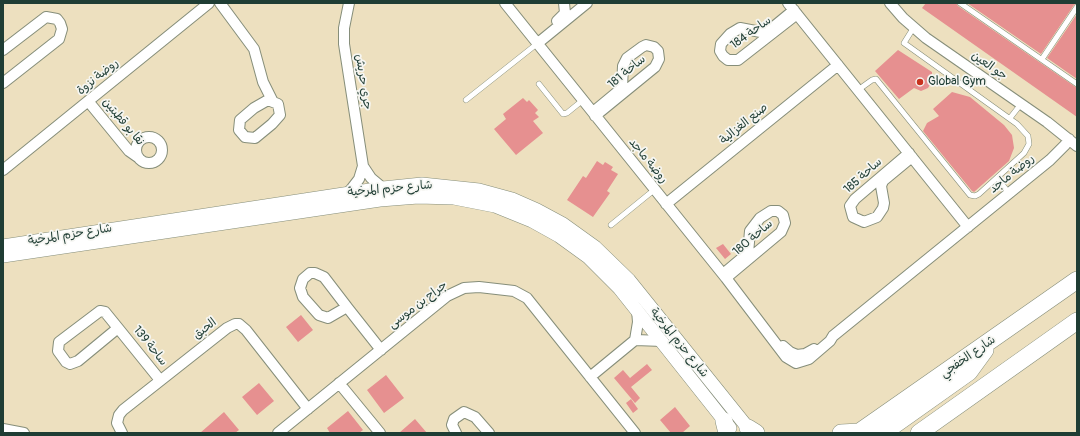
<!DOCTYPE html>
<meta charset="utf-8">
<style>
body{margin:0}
#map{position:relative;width:1080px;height:436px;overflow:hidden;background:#ede0bf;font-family:Pangolin,sans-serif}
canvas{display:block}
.frame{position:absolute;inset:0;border:4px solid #1f3d34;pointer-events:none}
</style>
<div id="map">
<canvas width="1080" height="436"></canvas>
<div class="frame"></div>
</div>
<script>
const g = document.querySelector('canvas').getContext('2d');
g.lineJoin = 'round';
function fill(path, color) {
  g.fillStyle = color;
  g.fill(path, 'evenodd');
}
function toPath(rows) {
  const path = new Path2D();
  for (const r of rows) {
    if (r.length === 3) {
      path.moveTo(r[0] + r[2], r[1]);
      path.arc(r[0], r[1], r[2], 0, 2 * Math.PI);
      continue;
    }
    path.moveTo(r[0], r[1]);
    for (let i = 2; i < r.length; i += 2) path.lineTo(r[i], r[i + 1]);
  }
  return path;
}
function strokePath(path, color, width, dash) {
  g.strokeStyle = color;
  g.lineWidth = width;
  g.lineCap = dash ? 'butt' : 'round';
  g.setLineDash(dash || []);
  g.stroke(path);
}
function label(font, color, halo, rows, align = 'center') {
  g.font = font + ' Pangolin,"Playpen Sans Arabic",sans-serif';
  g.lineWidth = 3.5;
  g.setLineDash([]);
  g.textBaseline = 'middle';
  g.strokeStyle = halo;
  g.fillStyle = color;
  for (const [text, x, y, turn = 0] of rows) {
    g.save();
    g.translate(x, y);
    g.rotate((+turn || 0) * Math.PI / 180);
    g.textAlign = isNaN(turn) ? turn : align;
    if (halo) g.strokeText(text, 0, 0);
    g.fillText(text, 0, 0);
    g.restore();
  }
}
fill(toPath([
 [926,3,956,3,958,6,1077,88,1077,117,922,8],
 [967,3,1077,3,1074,5,1041,54],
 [1077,14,1077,79,1047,58],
 [898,50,932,72,932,81,928,88,921,91,914,88,899,99,875,71],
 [952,92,970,97,1004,125,1012,135,1014,148,1009,161,974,192,972,191,923,131,927,123,939,116,933,109],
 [523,98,527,102,529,100,538,110,535,113,539,117,533,121,543,133,516,155,494,129,506,119,503,114],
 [597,161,603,165,605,162,613,167,611,170,618,174,607,191,610,193,593,217,567,200,583,176,586,178],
 [723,244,731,254,725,259,716,248],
 [301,315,313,330,298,342,286,327],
 [647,364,652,370,631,387,640,398,635,403,614,378,623,370,630,378],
 [386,375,404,398,384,413,367,390],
 [259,383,274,401,257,415,242,397],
 [631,399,638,409,633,413,626,403],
 [675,407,690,426,682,433,671,433,660,420],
 [348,411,363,430,359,433,330,433,327,428],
 [224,412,239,430,235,433,200,433],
 [415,419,427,433,399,433]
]), '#e69090');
const lane = toPath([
 [960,3,1077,84],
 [1042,59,1077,7],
 [539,84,563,114,567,113,583,100],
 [858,90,872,80,876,79,970,195,975,196,979,194,1024,153,1029,144,1028,136,1017,124,904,43,914,27],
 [466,100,538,43],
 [1010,118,1021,104],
 [997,178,1009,193],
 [611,225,654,190]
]);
const street = toPath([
 [220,3,254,49,263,82,272,100],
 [505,3,726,278,786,357,796,363,809,359,830,341,833,336,1050,160,1065,145,1069,139],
 [788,3,968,227],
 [890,3,903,18,926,38,1047,122,1077,146],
 [794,10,766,33,740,28,730,34,721,44,720,51,723,56,728,60,738,60,797,14],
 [557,21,565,13,564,3],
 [538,43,587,3],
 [3,50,46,17,57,19,60,23,62,29,59,39,3,83],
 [268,100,278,104,280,115,272,124,255,138,245,137,239,130,240,120,254,108,268,100],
 [88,101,129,151,139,158],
 [593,112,622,88,623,66,627,58,642,47,646,45,654,47,658,51,659,59,655,67,595,116],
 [149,150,13],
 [909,153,855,199,850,206,853,217,864,222,877,217,883,208,884,203,881,186,883,181,912,157],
 [363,166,371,178,383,188],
 [3,170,209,3],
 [349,192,359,179,363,166,344,44,344,28,349,3],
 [666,204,838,65],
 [310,273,315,273,324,277,347,307,328,318,319,315,303,297,300,288,303,279,310,273],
 [723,274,748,253,750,231,760,218,771,211,778,211,783,215,785,223,781,232,726,278],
 [347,307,381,350],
 [100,311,105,312,118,328,78,361,70,364,66,362,58,351,59,342,100,311],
 [118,328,160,380],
 [635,340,663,341],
 [783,346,790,352,797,355,805,354,814,349],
 [590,377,635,340,638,322,637,310],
 [339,383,380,433],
 [3,429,24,433],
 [122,433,117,423,119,415,123,410,227,328,235,324,239,324,246,330,308,409],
 [278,433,447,296,464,288,479,287,514,291,527,298,635,433],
 [456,433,452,425,454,419,464,412,475,417,489,433]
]);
const secondary = toPath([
 [3,246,383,188,422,184,479,190,512,199,537,210,563,224,595,247,629,280,752,433],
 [3,256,380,200,418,197,454,198,495,206,532,221,559,236,588,257,619,288,730,428]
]);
const highway = toPath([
 [724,421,727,433],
 [748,428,756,433],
 [841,433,860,432],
 [858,433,1077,280],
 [883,433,969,372,985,350],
 [919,433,1077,321]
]);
strokePath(lane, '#868e7a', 6);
strokePath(street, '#868e7a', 12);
strokePath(secondary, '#868e7a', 14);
strokePath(highway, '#868e7a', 18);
strokePath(lane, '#fff', 5);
strokePath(street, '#fff', 10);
strokePath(secondary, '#fff', 13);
strokePath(highway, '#fff', 17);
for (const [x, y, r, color] of [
 [920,82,4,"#c8321e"]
]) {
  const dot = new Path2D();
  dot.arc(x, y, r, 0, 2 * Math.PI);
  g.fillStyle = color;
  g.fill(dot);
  strokePath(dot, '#f6f6f2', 1.5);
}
label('12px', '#1f3d34', '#f6f6f2', [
 ["ساحة 184",751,33,-36],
 ["جو العين",989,66,35],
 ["ساحة 181",627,72,-40],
 ["روضة نزوة",98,77,-39],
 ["جري حريش",363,82,81],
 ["نقا بو قطبتين",123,122,50],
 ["صنع الغزالية",744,124,-39],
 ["روضة ماجد",648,161,51],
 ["روضة ماجد",1012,174,-39],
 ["ساحة 185",863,176,-42],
 ["شارع حزم المرخية",390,189,-5],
 ["شارع حزم المرخية",70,235,-9],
 ["ساحة 180",753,238,-41],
 ["جراح بن موسى",418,305,-37],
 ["الحبق",205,329,-38],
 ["شارع حزم المرخية",679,343,51],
 ["ساحة 139",150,346,51],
 ["شارع الخفجي",968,357,-35]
]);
label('12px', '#1f3d34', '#f6f6f2', [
 ["Global Gym",928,82]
], 'left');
</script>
